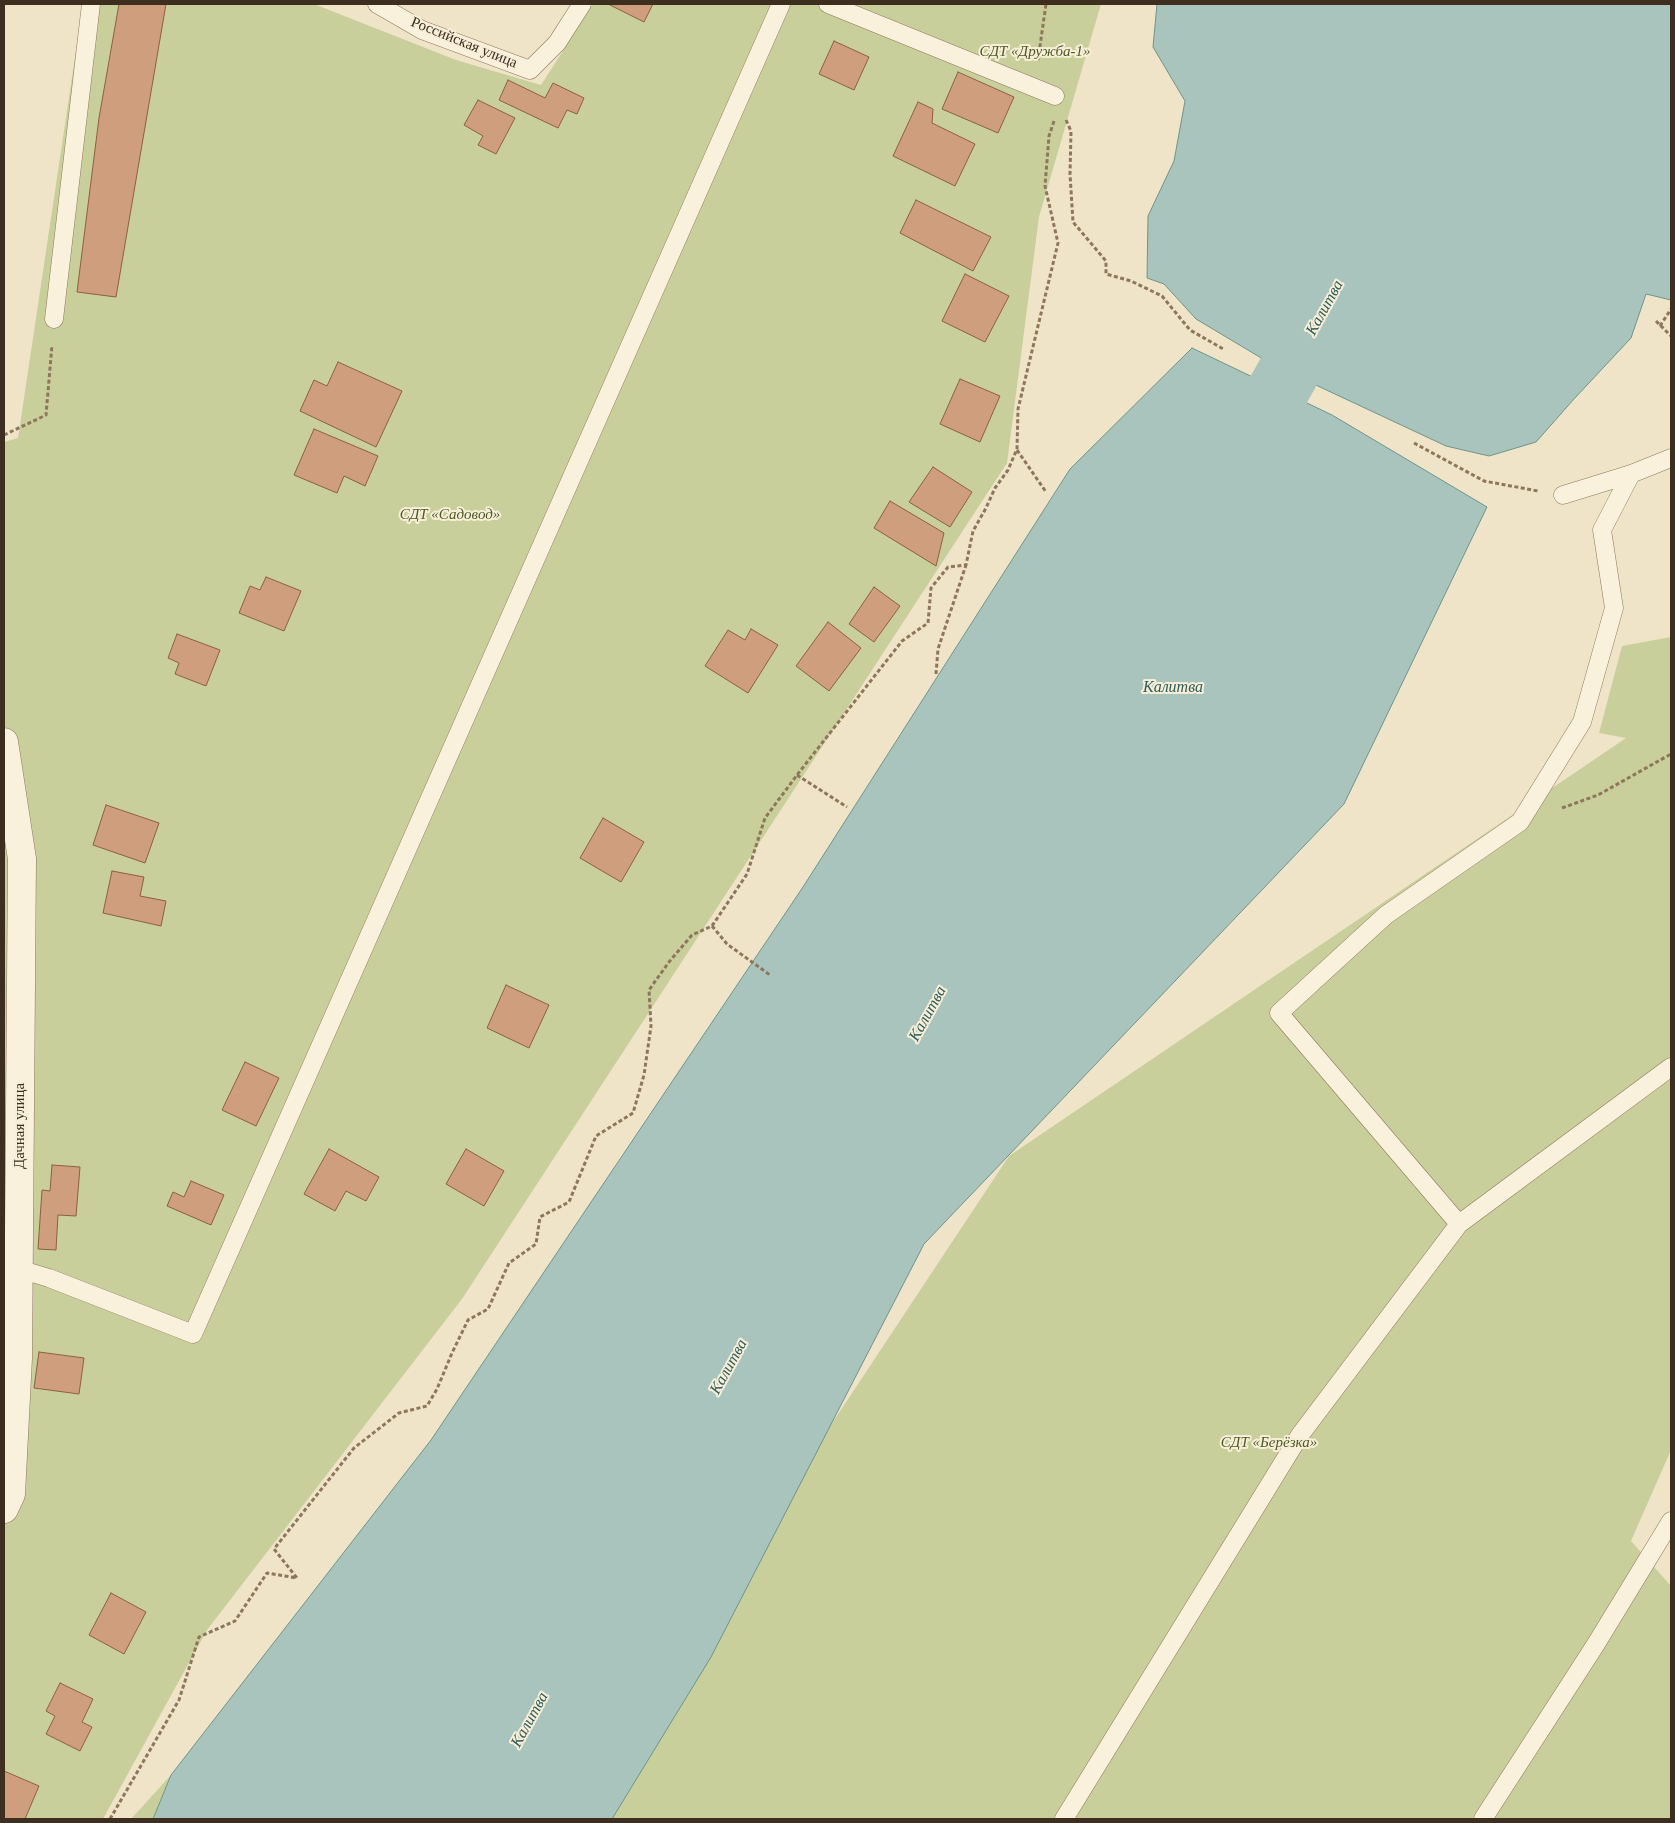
<!DOCTYPE html>
<meta charset="utf-8">
<style>
body{margin:0}
#map{position:relative;width:1675px;height:1823px;overflow:hidden;background:#f0e4c8;font-family:"Times New Roman",serif}
canvas{display:block}
.frame{position:absolute;inset:0;border:5px solid #3d2e20;pointer-events:none}
</style>
<div id="map">
<canvas width="1675" height="1823"></canvas>
<div class="frame"></div>
</div>
<script>
const g = document.querySelector('canvas').getContext('2d');
g.lineJoin = 'round';
function fill(path, color) {
  g.fillStyle = color;
  g.fill(path, 'evenodd');
}
function toPath(rows) {
  const path = new Path2D();
  for (const r of rows) {
    path.moveTo(r[0], r[1]);
    for (let i = 2; i < r.length; i += 2) path.lineTo(r[i], r[i + 1]);
  }
  return path;
}
function strokePath(path, color, width, dash) {
  g.strokeStyle = color;
  g.lineWidth = width;
  g.lineCap = dash ? 'butt' : 'round';
  g.setLineDash(dash || []);
  g.stroke(path);
}
function label(font, color, halo, rows, align = 'center') {
  g.font = font + ' "Times New Roman",serif';
  g.lineWidth = 4;
  g.setLineDash([]);
  g.textBaseline = 'middle';
  g.strokeStyle = halo;
  g.fillStyle = color;
  for (const [text, x, y, turn = 0] of rows) {
    g.save();
    g.translate(x, y);
    g.rotate((+turn || 0) * Math.PI / 180);
    g.textAlign = isNaN(turn) ? turn : align;
    if (halo) g.strokeText(text, 0, 0);
    g.fillText(text, 0, 0);
    g.restore();
  }
}
fill(toPath([
 [83,4,314,4,456,60,541,85,593,4,1101,4,1039,217,1007,463,462,1299,207,1630,103,1819,4,1819,4,442,18,438],
 [1671,637,1671,1450,1631,1541,1671,1586,1671,1819,570,1819,1009,1156,1626,738,1599,733,1622,646],
 [171,1775,153,1819,131,1819]
]), '#c9cf9b');
const water = toPath([
 [1157,4,1671,4,1671,300,1646,294,1631,338,1574,399,1536,442,1489,456,1446,446,1273,365,1196,319,1164,284,1147,278,1148,216,1174,161,1185,101,1153,47,1157,4],
 [1192,348,1332,415,1487,507,1344,804,924,1244,711,1657,612,1819,153,1819,171,1775,431,1440,803,887,1070,469,1192,348]
]);
fill(water, '#a9c4bc');
strokePath(water, '#6f938a', 1);
strokePath(toPath([
 [1237,464,1330,298]
]), '#a9c4bc', 62);
const building = toPath([
 [119,4,166,4,116,297,77,292,99,118,119,4],
 [608,4,653,4,644,22,608,4],
 [834,41,869,57,854,90,819,74,834,41],
 [958,72,1014,97,998,133,942,109,958,72],
 [508,80,545,98,553,83,584,98,577,114,567,110,558,128,499,100,508,80],
 [478,100,515,118,496,154,478,145,483,136,464,125,478,100],
 [918,102,933,109,932,123,975,144,955,186,893,156,918,102],
 [916,200,991,237,973,271,900,233,916,200],
 [965,274,1009,296,985,342,942,321,965,274],
 [338,362,402,391,376,447,300,411,314,380,327,386,338,362],
 [960,379,1000,396,980,442,940,424,960,379],
 [314,429,378,456,365,486,344,476,337,493,294,475,314,429],
 [933,467,972,492,950,527,909,502,933,467],
 [890,501,944,533,936,566,874,528,890,501],
 [266,577,301,591,284,631,239,613,250,586,260,590,266,577],
 [874,587,900,606,874,642,849,624,874,587],
 [828,622,861,648,829,691,796,666,828,622],
 [751,629,778,645,748,693,705,666,728,630,745,640,751,629],
 [177,634,220,650,206,686,175,674,179,663,168,658,177,634],
 [106,805,159,823,145,863,93,845,106,805],
 [603,818,644,842,621,882,580,858,603,818],
 [112,871,144,877,140,896,166,901,161,926,103,913,112,871],
 [506,985,549,1005,529,1048,487,1028,506,985],
 [245,1062,279,1078,256,1126,222,1110,245,1062],
 [329,1149,379,1177,366,1201,346,1191,335,1211,304,1194,329,1149],
 [466,1149,504,1171,484,1206,446,1184,466,1149],
 [52,1165,80,1167,76,1216,58,1215,56,1250,38,1249,42,1190,50,1191,52,1165],
 [191,1181,224,1195,211,1225,167,1206,173,1192,184,1197,191,1181],
 [39,1352,84,1358,79,1394,34,1388,39,1352],
 [111,1593,146,1612,124,1654,89,1635,111,1593],
 [60,1683,93,1699,82,1722,92,1727,80,1751,46,1734,55,1716,46,1711,60,1683],
 [4,1771,39,1786,25,1819,4,1819,4,1771]
]);
fill(building, '#cf9f7d');
strokePath(building, '#8d5f41', 1);
const lane = toPath([
 [377,4,422,30,530,70,557,43,582,4],
 [828,4,1055,96],
 [54,319,91,4],
 [1563,495,1631,474,1671,458],
 [1459,1224,1279,1013,1386,915,1520,822,1582,722,1614,608,1602,530,1631,474],
 [19,1269,49,1278,193,1334,781,4],
 [1064,1819,1300,1435,1459,1224,1671,1067],
 [1483,1819,1596,1644,1671,1521]
]);
const street = toPath([
 [4,742,22,859,18,1358,11,1494,4,1509]
]);
strokePath(lane, '#8d765c', 19);
strokePath(street, '#8d765c', 29);
strokePath(toPath([
 [1038,60,1046,4],
 [1066,120,1071,131,1070,174,1073,222,1106,261,1106,274,1131,281,1162,296,1190,330,1225,350],
 [1656,321,1671,336],
 [1660,326,1671,309],
 [4,435,46,415,52,345],
 [1414,443,1484,481,1538,491],
 [1017,450,1046,492],
 [936,674,938,649,966,565],
 [797,775,847,807],
 [1562,808,1598,795,1671,754],
 [712,926,727,944,770,975],
 [110,1819,179,1700,199,1637,235,1621,267,1573,297,1578,274,1549,354,1448,399,1413,427,1406,437,1389,452,1353,468,1320,488,1309,509,1263,536,1244,540,1217,569,1202,596,1136,633,1113,644,1075,651,1026,649,990,669,962,692,935,712,926,747,874,765,818,797,775,902,641,928,623,931,588,948,567,966,565,973,531,986,508,995,488,1008,470,1017,449,1018,409,1058,243,1045,186,1049,136,1054,121]
]), '#8d765c', 3, [4, 2.5]);
strokePath(lane, '#faf1dc', 18);
strokePath(street, '#faf1dc', 28);
label('15px', '#3d2e20', '#f7eed8', [
 ["Российская улица",464,43,22],
 ["Дачная улица",20,1126,-90]
]);
label('italic 15px', '#4d5a26', '#f7eed8', [
 ["СДТ «Дружба-1»",1035,52],
 ["СДТ «Садовод»",450,515],
 ["СДТ «Берёзка»",1269,1443]
]);
label('italic 16px', '#2f5d5a', '#f7eed8', [
 ["Калитва",1325,308,-61],
 ["Калитва",1173,688],
 ["Калитва",928,1014,-61],
 ["Калитва",729,1367,-61],
 ["Калитва",530,1720,-61]
]);
</script>
